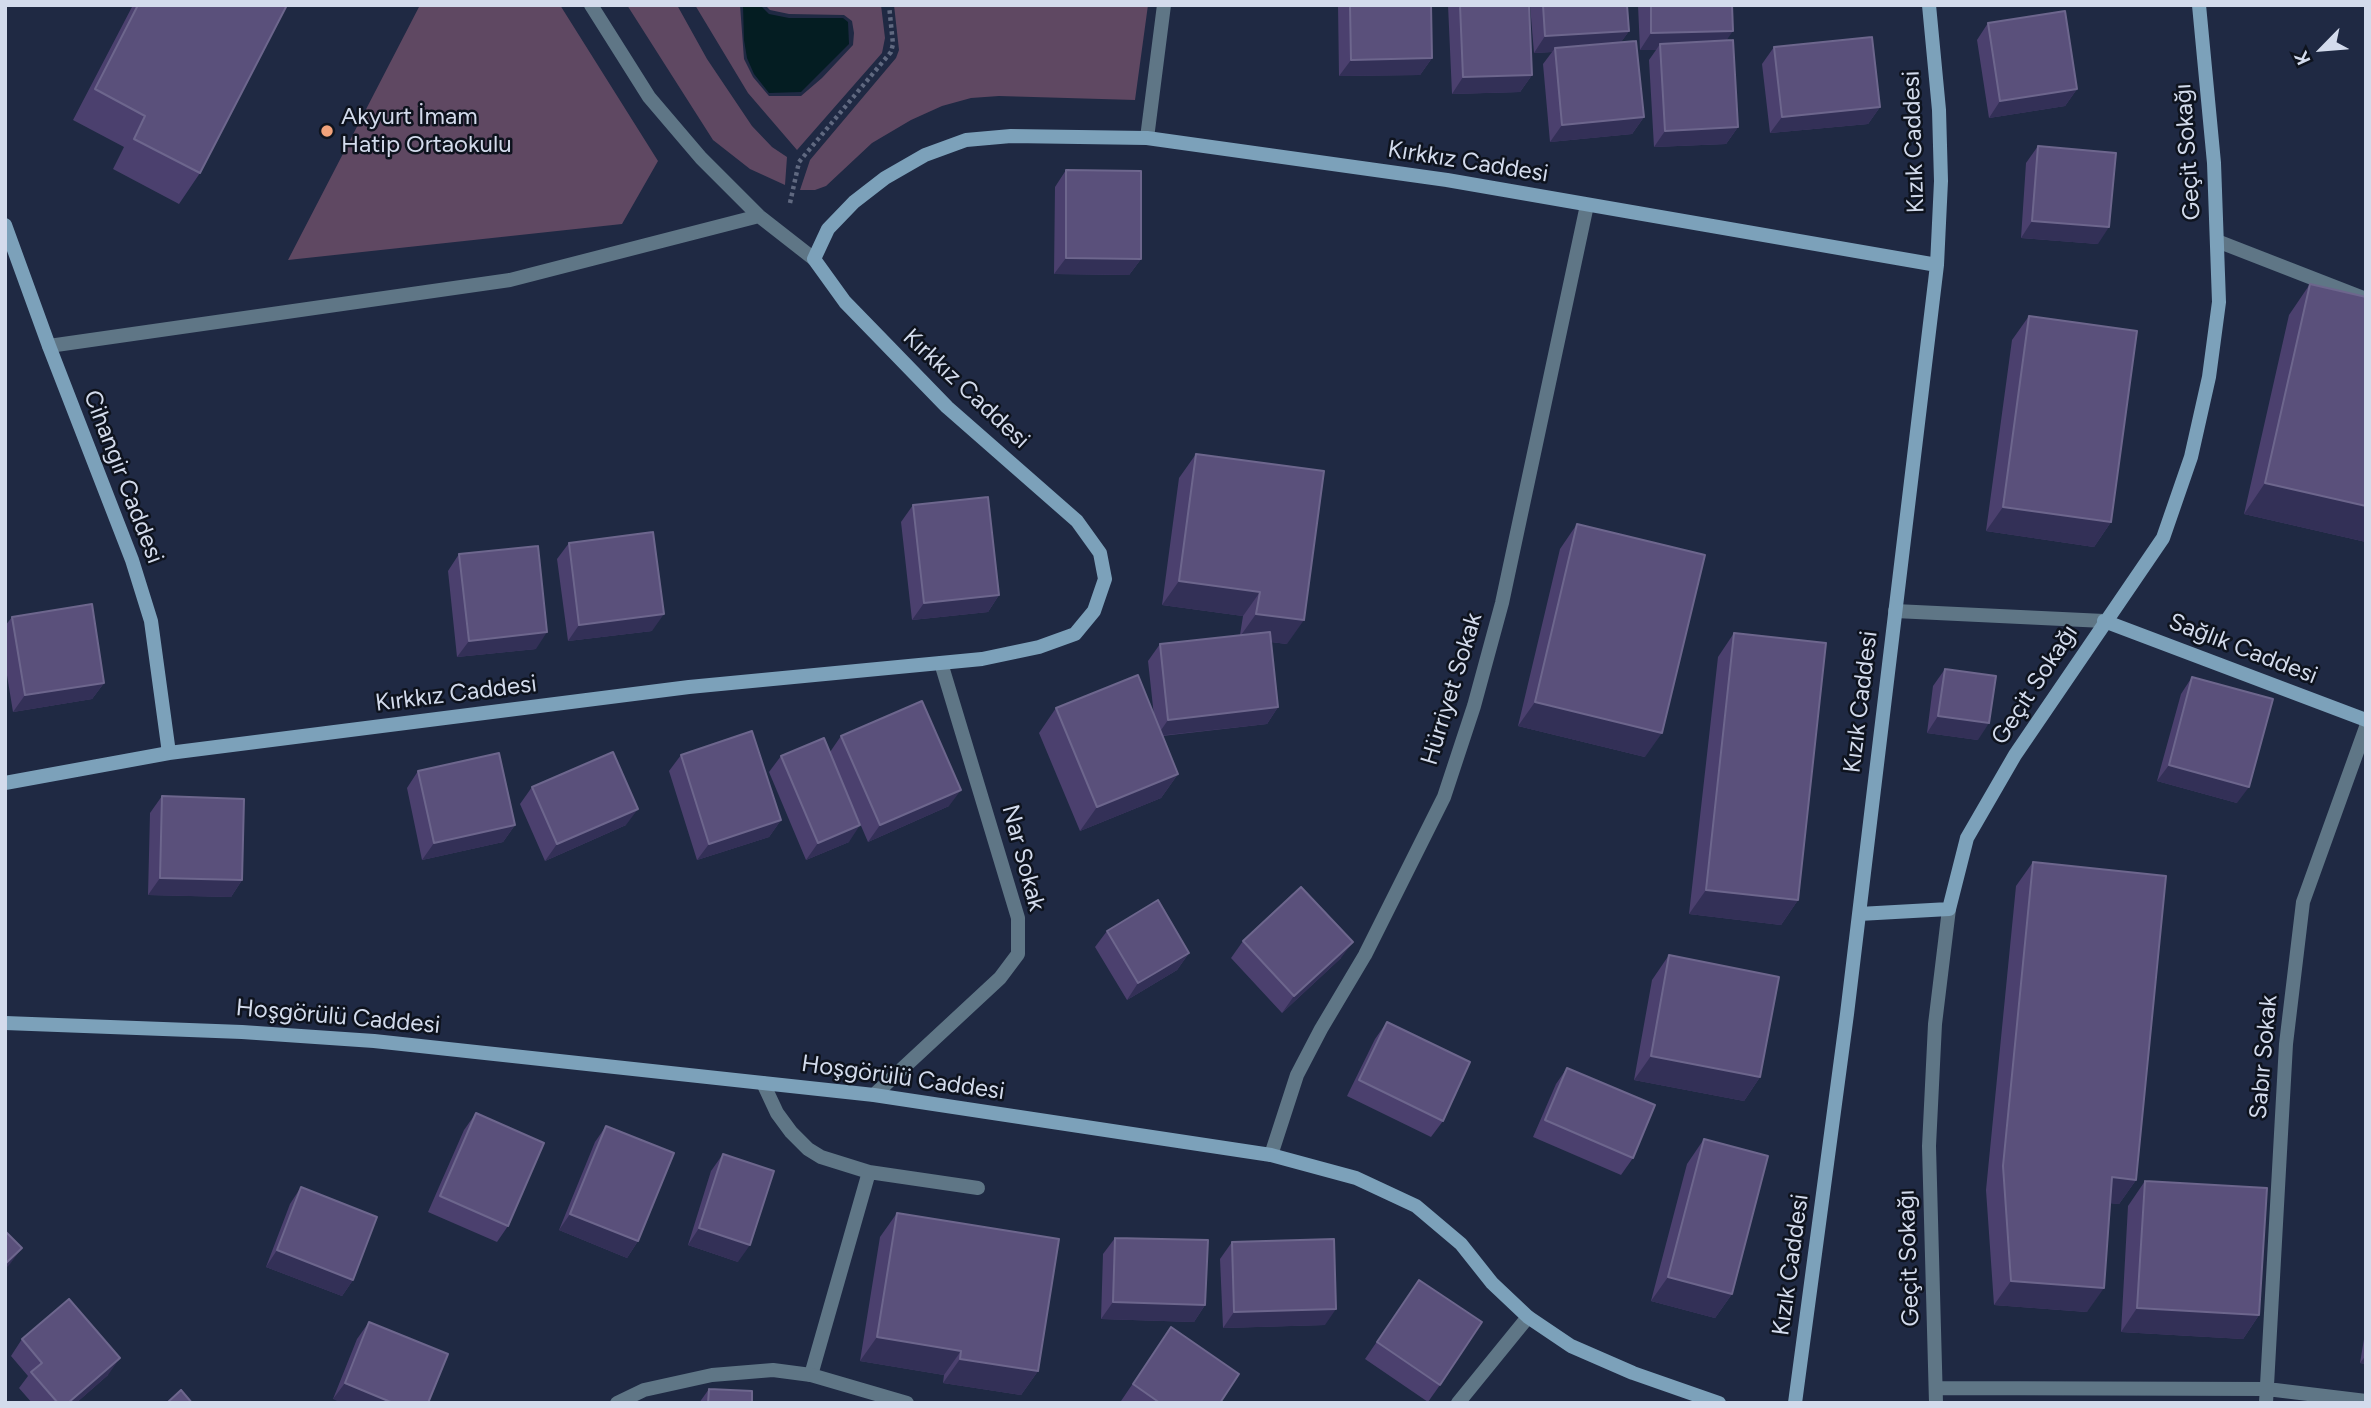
<!DOCTYPE html>
<meta charset="utf-8">
<style>
body{margin:0}
#map{position:relative;width:2371px;height:1408px;overflow:hidden;background:#1f2943;font-family:Figtree,sans-serif}
canvas{display:block}
.frame{position:absolute;inset:0;border:7px solid #d3dbec;pointer-events:none}
.north{position:absolute;left:2287px;top:14px;width:70px;height:70px;-webkit-text-stroke:5px #0e131e;paint-order:stroke;rotate:245deg;font-size:19px;font-weight:700;line-height:28px;text-align:center;color:#d3dbec}
.north::after{content:'';display:block;margin:auto;width:24px;height:32px;background:#d3dbec;clip-path:polygon(50% 0,100% 100%,50% 72%,0 100%)}
</style>
<div id="map">
<canvas width="2371" height="1408"></canvas>
<div class="frame"></div>
<div class="north">K</div>
</div>
<script>
const g = document.querySelector('canvas').getContext('2d');
g.lineJoin = 'round';
function fill(path, color) {
  g.fillStyle = color;
  g.fill(path, 'evenodd');
}
function toPath(rows) {
  const path = new Path2D();
  for (const r of rows) {
    path.moveTo(r[0], r[1]);
    for (let i = 2; i < r.length; i += 2) path.lineTo(r[i], r[i + 1]);
  }
  return path;
}
function strokePath(path, color, width, dash) {
  g.strokeStyle = color;
  g.lineWidth = width;
  g.lineCap = dash ? 'butt' : 'round';
  g.setLineDash(dash || []);
  g.stroke(path);
}
function label(font, color, halo, rows, align = 'center') {
  g.font = font + ' Figtree,sans-serif';
  g.lineWidth = 5;
  g.setLineDash([]);
  g.textBaseline = 'middle';
  g.strokeStyle = halo;
  g.fillStyle = color;
  for (const [text, x, y, turn = 0] of rows) {
    g.save();
    g.translate(x, y);
    g.rotate((+turn || 0) * Math.PI / 180);
    g.textAlign = isNaN(turn) ? turn : align;
    if (halo) g.strokeText(text, 0, 0);
    g.fillText(text, 0, 0);
    g.restore();
  }
}
fill(toPath([
 [420,5,560,5,658,161,622,224,288,260],
 [627,5,677,5,707,59,752,126,772,147,787,157,785,185,750,169,713,140],
 [695,5,740,5,744,59,753,77,769,96,801,96,822,78,853,45,854,33,852,21,844,15,789,14,770,10,765,5,881,5,885,38,882,53,797,150,748,93],
 [894,5,1148,5,1135,100,999,96,971,98,942,106,911,120,872,143,826,186,815,190,800,190,810,160,896,58,899,50]
]), '#5f4862');
fill(toPath([
 [743,5,760,5,769,14,789,18,843,18,848,22,849,44,801,92,769,93,754,74,747,58,744,40]
]), '#041d22');
strokePath(toPath([
 [790,203,799,162,891,52,893,44,889,5]
]), '#606980', 4.5, [3.5, 3.5]);
strokePath(toPath([
 [1895,611,2104,621],
 [763,1083,777,1113,791,1132,808,1149,821,1157,869,1172,978,1188],
 [811,1375,869,1172]
]), '#5f7686', 14);
strokePath(toPath([
 [591,5,649,97,701,158,759,216,814,259],
 [1147,138,1164,5],
 [2217,241,2366,299],
 [49,346,510,280,759,216],
 [874,1095,1000,978,1018,954,1018,918,941,663],
 [1271,1155,1297,1075,1321,1029,1365,955,1444,797,1474,706,1502,603,1587,205],
 [1936,1388,2267,1389,2366,1401],
 [617,1403,644,1390,712,1375,773,1370,811,1375,907,1403],
 [1458,1403,1528,1317],
 [1936,1403,1929,1146,1935,1024,1949,909],
 [2266,1403,2286,1044,2303,902,2366,727]
]), '#5f7686', 14);
strokePath(toPath([
 [5,225,49,346,132,560,151,621,169,753],
 [2104,621,2366,720],
 [5,783,169,753,689,687,982,659,1039,647,1075,634,1094,611,1105,579,1100,553,1077,521,947,407,881,339,845,302,814,259,828,229,854,202,885,178,925,155,966,140,1011,136,1147,138,1447,180,1937,265],
 [1859,914,1949,909,1967,838,2015,755,2163,538,2191,457,2209,377,2219,302,2214,163,2199,5],
 [5,1023,242,1032,374,1041,874,1095,1271,1155,1356,1178,1416,1206,1461,1244,1492,1283,1528,1317,1571,1346,1633,1373,1719,1403],
 [1795,1403,1847,1014,1937,265,1941,181,1939,110,1929,5]
]), '#7ca1ba', 14);
fill(toPath([
 [133,5,287,5,200,173,179,204,113,169,124,147,73,120],
 [1338,5,1431,5,1432,58,1420,75,1339,76],
 [1448,5,1529,5,1532,75,1520,92,1452,94],
 [1530,5,1627,5,1629,31,1621,42,1644,117,1632,134,1550,142,1543,64,1552,52,1534,53],
 [1638,5,1732,5,1727,40,1738,127,1726,144,1654,147,1649,60,1656,50,1640,50],
 [1988,23,2077,89,2065,106,1989,118,1977,40],
 [1774,47,1880,107,1868,124,1770,133,1762,64],
 [2038,146,2098,244,2021,238,2026,163],
 [1066,170,1141,259,1129,275,1054,274,1055,187],
 [2310,284,2366,297,2366,542,2244,514,2289,315],
 [2029,316,2111,522,2094,547,1986,531,2012,340],
 [1196,454,1287,644,1271,642,1278,707,1267,724,1162,736,1178,774,1161,798,1080,831,1039,733,1056,708,1154,716,1148,661,1160,644,1240,635,1243,616,1162,605,1179,478],
 [913,505,999,595,988,612,912,620,901,522],
 [1577,524,1645,757,1518,726,1560,549],
 [569,543,652,631,568,641,557,559],
 [459,554,536,649,457,657,448,571],
 [12,617,104,683,92,699,13,712,5,663,5,626],
 [1734,633,1798,900,1781,925,1689,914,1718,657],
 [1945,669,1978,740,1927,733,1933,686],
 [2192,677,2237,803,2157,781,2181,694],
 [841,736,949,806,868,842,852,805,849,842,806,860,769,772,781,756,830,752],
 [681,755,781,820,769,837,697,860,669,771],
 [418,771,515,825,503,842,422,860,407,788],
 [532,787,626,825,545,861,520,804],
 [162,796,242,880,231,897,148,895,150,813],
 [2033,862,2136,1180,2119,1204,2110,1203,2087,1312,1994,1305,1986,1190,2016,886],
 [1107,931,1189,953,1177,970,1127,1000,1095,947],
 [1243,941,1341,958,1282,1013,1231,958],
 [1669,955,1760,1077,1744,1101,1634,1080,1652,980],
 [1387,1022,1443,1121,1431,1137,1347,1096,1375,1039],
 [1567,1068,1633,1158,1621,1175,1533,1137,1556,1084],
 [476,1113,508,1226,497,1242,428,1212,464,1130],
 [606,1126,638,1241,627,1258,559,1230,595,1142],
 [1704,1139,1732,1294,1715,1318,1651,1301,1687,1164],
 [723,1154,738,1262,688,1245,711,1171],
 [2145,1181,2259,1315,2243,1339,2121,1332,2128,1206],
 [301,1187,353,1280,342,1296,266,1267,290,1204],
 [897,1213,1038,1371,1021,1395,943,1383,944,1375,860,1361,880,1237],
 [1115,1238,1205,1305,1194,1322,1101,1319,1103,1254],
 [1232,1242,1325,1325,1223,1328,1220,1259],
 [1419,1280,1440,1385,1428,1402,1365,1359],
 [369,1322,428,1403,333,1399,357,1339],
 [1171,1327,1220,1403,1124,1403,1121,1401],
 [2366,1327,2366,1364,2360,1363],
 [22,1339,108,1375,76,1403,32,1403,19,1388,28,1376,11,1356],
 [709,1389,752,1403,699,1403]
]), '#4b406e');
fill(toPath([
 [1629,31,1617,48,1555,48,1552,52,1534,53,1545,36],
 [1733,31,1721,48,1660,44,1656,50,1640,50,1651,33],
 [1432,58,1420,75,1339,76,1351,60],
 [1532,75,1520,92,1452,94,1463,77],
 [2077,89,2065,106,1989,118,2000,101],
 [1880,107,1868,124,1770,133,1782,117],
 [1644,117,1632,134,1550,142,1562,125],
 [1738,127,1726,144,1654,147,1665,131],
 [2032,221,2109,227,2098,244,2021,238],
 [1066,258,1141,259,1129,275,1054,274],
 [2265,483,2366,506,2366,542,2244,514],
 [2003,507,2111,522,2094,547,1986,531],
 [1179,581,1260,592,1243,616,1162,605],
 [999,595,988,612,912,620,924,603],
 [664,614,652,631,568,641,579,625],
 [1256,614,1304,620,1287,644,1239,638],
 [547,632,536,649,457,657,469,641],
 [104,683,92,699,13,712,25,695],
 [1535,702,1662,733,1645,757,1518,726],
 [1278,707,1267,724,1157,736,1168,720],
 [1938,716,1989,723,1978,740,1927,733],
 [2169,765,2249,787,2237,803,2157,781],
 [1178,774,1161,798,1080,831,1097,807],
 [961,790,949,806,868,842,880,825],
 [638,809,626,825,545,861,557,844],
 [781,820,769,837,697,860,709,844],
 [515,825,503,842,422,860,434,843],
 [860,825,849,842,806,860,818,843],
 [160,878,242,880,231,897,148,895],
 [1706,890,1798,900,1781,925,1689,914],
 [1353,942,1341,958,1282,1013,1294,996],
 [1189,953,1177,970,1127,1000,1138,983],
 [1651,1056,1760,1077,1744,1101,1634,1080],
 [2112,1177,2136,1180,2119,1204,2095,1202],
 [570,1214,638,1241,627,1258,559,1230],
 [699,1228,750,1245,738,1262,688,1245],
 [22,1248,10,1264,5,1269,5,1264],
 [277,1250,353,1280,342,1296,266,1267],
 [1668,1277,1732,1294,1715,1318,1651,1301],
 [2011,1281,2104,1288,2087,1312,1994,1305],
 [1113,1302,1205,1305,1194,1322,1101,1319],
 [2137,1308,2259,1315,2243,1339,2121,1332],
 [1336,1309,1325,1325,1223,1328,1234,1312],
 [877,1337,961,1351,944,1375,860,1361],
 [2366,1355,2366,1364,2360,1363],
 [120,1358,108,1375,76,1403,68,1403],
 [960,1359,1038,1371,1021,1395,943,1383],
 [345,1383,393,1403,341,1403,333,1399]
]), '#333057');
const building = toPath([
 [138,5,287,5,200,173,134,139,145,116,95,89,138,5],
 [1350,5,1431,5,1432,58,1351,60,1350,5],
 [1460,5,1529,5,1532,75,1463,77,1460,5],
 [1543,5,1627,5,1629,31,1545,36,1543,5],
 [1651,5,1732,5,1733,31,1651,33,1651,5],
 [2065,11,2077,89,2000,101,1988,23,2065,11],
 [1872,37,1880,107,1782,117,1774,47,1872,37],
 [1733,40,1738,127,1665,131,1660,44,1733,40],
 [1636,41,1644,117,1562,125,1555,48,1636,41],
 [2038,146,2116,153,2109,227,2032,221,2038,146],
 [1066,170,1141,171,1141,259,1066,258,1066,170],
 [2310,284,2366,297,2366,506,2265,483,2310,284],
 [2029,316,2137,331,2111,522,2003,507,2029,316],
 [1196,454,1324,471,1304,620,1256,614,1260,592,1179,581,1196,454],
 [988,497,999,595,924,603,913,505,988,497],
 [1577,524,1705,555,1662,733,1535,702,1577,524],
 [653,532,664,614,579,625,569,543,653,532],
 [538,546,547,632,469,641,459,554,538,546],
 [92,604,104,683,25,695,12,617,92,604],
 [1270,632,1278,707,1168,720,1160,644,1270,632],
 [1734,633,1826,643,1798,900,1706,890,1734,633],
 [1945,669,1996,676,1989,723,1938,716,1945,669],
 [1138,675,1178,774,1097,807,1056,708,1138,675],
 [2192,677,2273,699,2249,787,2169,765,2192,677],
 [922,701,961,790,880,825,841,736,922,701],
 [752,731,781,820,709,844,681,755,752,731],
 [824,738,860,825,818,843,781,756,824,738],
 [613,752,638,809,557,844,532,787,613,752],
 [499,753,515,825,434,843,418,771,499,753],
 [162,796,244,799,242,880,160,878,162,796],
 [2033,862,2166,876,2136,1180,2112,1177,2104,1288,2011,1281,2003,1166,2033,862],
 [1301,887,1353,942,1294,996,1243,941,1301,887],
 [1158,900,1189,953,1138,983,1107,931,1158,900],
 [1669,955,1779,977,1760,1077,1651,1056,1669,955],
 [1387,1022,1470,1062,1443,1121,1359,1080,1387,1022],
 [1567,1068,1655,1105,1633,1158,1545,1120,1567,1068],
 [476,1113,544,1143,508,1226,440,1196,476,1113],
 [606,1126,674,1153,638,1241,570,1214,606,1126],
 [1704,1139,1768,1156,1732,1294,1668,1277,1704,1139],
 [723,1154,774,1171,750,1245,699,1228,723,1154],
 [2145,1181,2267,1188,2259,1315,2137,1308,2145,1181],
 [301,1187,377,1217,353,1280,277,1250,301,1187],
 [897,1213,1059,1239,1038,1371,960,1359,961,1351,877,1337,897,1213],
 [5,1231,22,1248,5,1264,5,1231],
 [1115,1238,1208,1240,1205,1305,1113,1302,1115,1238],
 [1334,1239,1336,1309,1234,1312,1232,1242,1334,1239],
 [1419,1280,1482,1322,1440,1385,1377,1342,1419,1280],
 [69,1299,120,1358,68,1403,58,1403,31,1372,42,1363,22,1339,69,1299],
 [369,1322,448,1354,428,1403,393,1403,345,1383,369,1322],
 [1171,1327,1239,1374,1220,1403,1160,1403,1133,1384,1171,1327],
 [709,1389,752,1391,752,1403,708,1403,709,1389],
 [181,1390,192,1403,167,1403,181,1390]
]);
fill(building, '#5a507b');
strokePath(building, '#6d668d', 2);
for (const [x, y, r, color] of [
 [327,131,7,"#f1a27b"]
]) {
  const dot = new Path2D();
  dot.arc(x, y, r, 0, 2 * Math.PI);
  g.fillStyle = color;
  g.fill(dot);
  strokePath(dot, '#0e131e', 2.5);
}
label('24px', '#d3dbec', '#0e131e', [
 ["Akyurt İmam",341,117],
 ["Hatip Ortaokulu",341,145]
], 'left');
label('24px', '#d3dbec', '#0e131e', [
 ["Kızık Caddesi",1914,142,-92],
 ["Geçit Sokağı",2188,152,-94],
 ["Kırkkız Caddesi",1468,162,9],
 ["Kırkkız Caddesi",966,389,43],
 ["Cihangir Caddesi",123,477,69],
 ["Sağlık Caddesi",2243,649,21],
 ["Geçit Sokağı",2035,685,-57],
 ["Hürriyet Sokak",1452,689,-73],
 ["Kırkkız Caddesi",456,694,-7],
 ["Kızık Caddesi",1861,702,-83],
 ["Nar Sokak",1023,858,75],
 ["Hoşgörülü Caddesi",338,1017,5],
 ["Sabır Sokak",2264,1057,-85],
 ["Hoşgörülü Caddesi",903,1078,8],
 ["Geçit Sokağı",1909,1258,-92],
 ["Kızık Caddesi",1791,1265,-82]
]);
</script>
